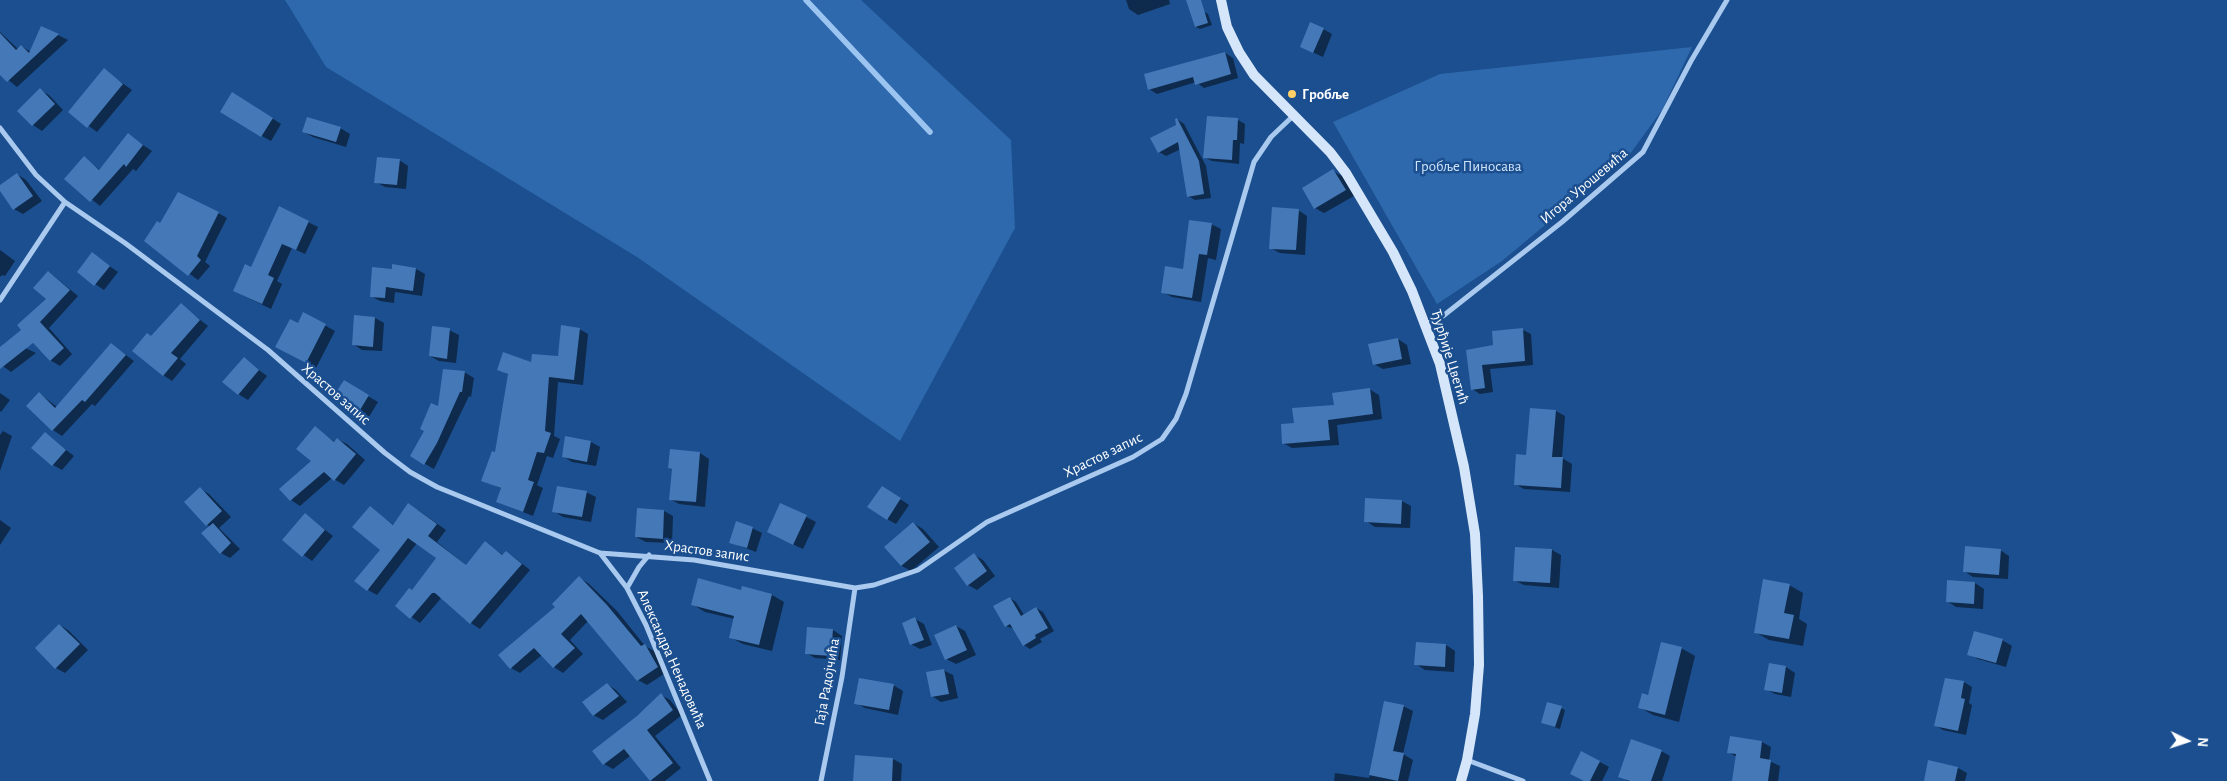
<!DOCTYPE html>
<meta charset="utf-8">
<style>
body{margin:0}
#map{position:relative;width:2227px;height:781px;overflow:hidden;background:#1b4f8f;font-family:"Alegreya Sans",sans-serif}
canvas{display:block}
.north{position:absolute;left:2162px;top:716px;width:50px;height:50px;-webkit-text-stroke:4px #1b4f8f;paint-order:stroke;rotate:94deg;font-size:14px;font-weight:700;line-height:20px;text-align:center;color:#fff}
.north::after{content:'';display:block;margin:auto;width:18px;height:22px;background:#fff;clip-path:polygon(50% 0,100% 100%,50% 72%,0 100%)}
</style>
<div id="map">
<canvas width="2227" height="781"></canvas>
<div class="north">N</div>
</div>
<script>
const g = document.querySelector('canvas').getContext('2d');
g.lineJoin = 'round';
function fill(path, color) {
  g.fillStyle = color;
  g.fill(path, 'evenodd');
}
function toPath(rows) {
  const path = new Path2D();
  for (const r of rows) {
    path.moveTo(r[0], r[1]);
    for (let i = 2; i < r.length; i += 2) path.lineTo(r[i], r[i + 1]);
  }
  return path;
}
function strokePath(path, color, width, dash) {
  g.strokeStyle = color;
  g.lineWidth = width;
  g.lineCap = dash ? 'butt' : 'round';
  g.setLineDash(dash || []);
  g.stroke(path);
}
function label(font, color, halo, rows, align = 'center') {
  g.font = font + ' "Alegreya Sans",sans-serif';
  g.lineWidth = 5;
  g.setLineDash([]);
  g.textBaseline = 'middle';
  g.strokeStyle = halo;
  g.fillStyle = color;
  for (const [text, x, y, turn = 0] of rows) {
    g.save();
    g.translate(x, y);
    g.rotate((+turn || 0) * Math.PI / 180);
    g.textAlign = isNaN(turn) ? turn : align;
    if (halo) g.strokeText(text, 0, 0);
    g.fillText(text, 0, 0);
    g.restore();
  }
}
fill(toPath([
 [285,0,861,0,1011,140,1015,228,900,441,637,257,326,67],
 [1692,47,1662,110,1630,154,1502,261,1437,304,1333,122,1440,74]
]), '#2e69ad');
fill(toPath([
 [1126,0,1169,0,1170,4,1138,15,1129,9],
 [1204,12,1208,14,1212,25,1200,29,1196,27],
 [42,27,68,40,17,87,0,73,0,32,18,49,21,46,31,52],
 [1323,29,1332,34,1323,57,1301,47],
 [1225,53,1233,58,1238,78,1204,88,1196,82,1157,94,1149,89],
 [104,70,132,90,97,132,70,112],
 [40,90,49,95,63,110,42,131,33,125,19,111],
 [242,99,281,124,271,141,262,136],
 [1177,119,1184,124,1206,166,1211,198,1195,200,1188,196,1181,149,1166,156,1159,152,1177,126],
 [1238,120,1245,124,1244,144,1240,143,1239,164,1212,161,1204,157],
 [340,128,350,134,346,147,313,137,304,132],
 [128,135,152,151,136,171,133,169,100,206,66,179,84,158,100,170],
 [399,160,408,166,406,189,385,187,376,182],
 [1333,171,1342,176,1354,196,1324,213,1315,208],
 [17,174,26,180,42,201,23,214,14,209,0,189,0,186],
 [279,208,318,227,305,254,292,248,277,281,282,284,271,309,234,291,251,268],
 [1298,210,1307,216,1305,255,1280,253,1270,248],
 [218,213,227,218,205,262,210,266,198,280,145,240,161,225],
 [1211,224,1221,229,1216,260,1208,258,1201,302,1172,297,1162,292,1184,270],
 [0,250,15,261,5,276,2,275,0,277],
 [92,254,118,272,104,290,95,284],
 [416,269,425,274,422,296,395,292,394,303,380,301,371,296,393,270],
 [49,272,78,296,49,328,72,354,60,366,50,360,21,331,48,299],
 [181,305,208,326,180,359,186,364,172,381,163,375,152,337],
 [304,314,335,331,316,368,286,352],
 [355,317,375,318,384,323,382,351,362,350,353,344],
 [579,329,588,334,583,385,558,382,554,436,560,439,553,458,547,456,537,485,543,488,533,516,497,502,502,489,483,480,496,454,509,375,499,369,559,357],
 [449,330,459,335,456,363,439,361,430,356],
 [1523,330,1531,334,1533,365,1490,369,1493,392,1480,394,1472,389,1468,351,1495,346],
 [1398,339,1407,345,1411,364,1383,369,1374,364],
 [10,341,36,353,11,372,0,364,0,349],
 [112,345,134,361,95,406,92,404,62,436,53,430,31,402,39,393,57,407],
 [244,359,267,376,248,400,238,394],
 [464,372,474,378,471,397,469,396,434,469,411,456,439,408],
 [344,382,378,402,367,420,346,407,349,401],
 [1369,389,1379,395,1382,419,1337,425,1339,445,1292,448,1283,443,1295,424],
 [0,393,10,400,1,412,0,411],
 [1556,411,1565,416,1562,458,1572,464,1570,492,1524,489,1515,484,1527,456],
 [315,428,335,442,337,439,347,444,365,460,344,485,332,478,300,506,291,500,313,461],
 [3,431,12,436,0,471,0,435],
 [45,434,74,456,62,470,53,465],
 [566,437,591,442,600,447,596,466,572,462,563,456],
 [700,453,709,459,705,507,679,504,670,499,673,470,669,468],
 [200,489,209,494,231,517,219,528,240,549,230,558,221,553,211,527,207,525],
 [586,492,596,497,591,522,563,517,554,511],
 [891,493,909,505,896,524,887,519],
 [1402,501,1411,506,1410,528,1375,527,1366,521],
 [781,504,816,522,803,549,777,537],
 [370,508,394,525,418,510,446,530,437,542,467,566,485,543,503,555,506,552,515,558,530,570,480,629,471,623,442,597,420,623,396,606,412,591,438,558,417,543,377,595,368,590,382,549],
 [638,510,664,511,673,516,672,543,646,542,636,537],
 [305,514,333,536,312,561,284,540],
 [0,520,11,528,0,545],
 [913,523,923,529,939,547,911,571,902,566,886,547],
 [752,528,762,533,756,552,730,542],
 [1552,550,1561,555,1559,588,1524,585,1514,580],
 [2000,550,2009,556,2008,579,1973,577,1964,571],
 [974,555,983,560,995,576,977,590,968,585],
 [579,578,588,583,617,611,645,646,654,651,667,672,647,685,638,680,588,621,570,640,583,654,563,673,554,667,542,655,520,673,511,668],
 [1975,583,1984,589,1983,609,1956,607,1947,601],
 [1789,585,1803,593,1799,619,1807,624,1803,646,1769,640,1755,632],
 [742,588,772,595,784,602,772,651,743,644,730,637,735,619,705,612,692,604,742,591],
 [1010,598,1016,602,1024,615,1036,608,1043,612,1054,631,1040,639,1042,642,1030,649,1024,645,1014,629,1006,626],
 [915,619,924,624,932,645,920,649,911,644],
 [60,625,69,631,88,650,65,673,56,668],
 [956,626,965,631,976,655,956,664,946,659],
 [833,630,842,636,840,660,815,658,806,653],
 [2002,640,2012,646,2006,667,1978,659,1969,654],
 [1446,645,1455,651,1454,672,1425,670,1416,664],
 [1681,648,1695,656,1679,722,1653,715,1639,707],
 [1770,665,1786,667,1795,673,1791,697,1775,694,1766,689],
 [943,670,953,675,958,698,941,702,932,696],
 [1964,682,1972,687,1969,703,1972,705,1966,735,1943,730,1935,725],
 [607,684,616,690,627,702,603,720,593,715],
 [893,685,903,691,898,715,865,708,856,703],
 [661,695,670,700,682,715,655,736,681,768,665,781,652,781,630,756,613,769,604,764,637,717],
 [1385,702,1403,706,1413,711,1403,754,1413,760,1408,781,1334,781,1335,773,1369,778],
 [1561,708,1565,710,1560,729,1542,723],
 [1731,737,1762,742,1771,747,1769,761,1780,766,1778,781,1734,781,1737,757,1728,752],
 [1661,751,1670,756,1662,781,1628,781,1620,776],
 [856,756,893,759,902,764,901,781,854,781],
 [1600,762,1609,767,1602,781,1585,781],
 [1958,768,1967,773,1965,781,1925,781]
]), '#0007');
strokePath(toPath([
 [806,0,930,132]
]), '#9cc4f0', 5.5);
fill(toPath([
 [1186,0,1201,0,1208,23,1195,27],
 [1310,22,1324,28,1313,53,1300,47],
 [41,26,59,34,7,82,0,75,0,33,16,50,21,45,29,53],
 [1225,52,1231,74,1195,85,1193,77,1148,90,1144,74],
 [104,68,123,84,87,128,68,112],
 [40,88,55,104,32,126,17,111],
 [232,92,273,118,261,137,220,112],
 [1207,116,1238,118,1237,140,1233,140,1232,160,1203,158],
 [307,117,341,127,336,142,302,132],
 [1177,118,1199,161,1204,194,1187,197,1178,142,1158,153,1150,138,1176,125,1175,119],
 [128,133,143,145,126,167,124,164,90,202,64,179,84,156,99,170],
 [377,157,400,159,397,185,374,183],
 [1333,169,1346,190,1314,209,1302,188],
 [17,173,33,196,13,210,0,191,0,185],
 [178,192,219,212,197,256,201,260,188,276,144,241,157,221,160,223],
 [279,206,309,221,296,250,282,244,268,275,274,278,262,304,233,291,245,264,251,267],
 [1272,207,1299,209,1296,250,1269,249],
 [1189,220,1212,223,1207,255,1199,254,1192,298,1161,293,1165,266,1183,269],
 [92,252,110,266,94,286,77,272],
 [392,264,416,268,413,291,386,287,385,298,370,297,372,267,392,269],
 [48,271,70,290,40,322,64,348,50,361,33,343,0,369,0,347,21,330,17,325,46,299,33,288],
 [181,303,200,320,171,353,178,358,163,376,132,351,147,333,151,336],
 [303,312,326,324,306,363,275,347,290,319,298,323],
 [354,315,375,317,373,347,352,345],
 [561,325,580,328,574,380,549,377,545,431,551,433,544,453,537,452,528,480,534,482,523,512,496,502,501,488,481,481,492,451,495,452,508,374,497,370,503,352,531,362,532,354,558,356],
 [432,326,450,328,447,359,429,356],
 [1523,328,1525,361,1482,365,1485,388,1471,390,1466,350,1493,345,1492,331],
 [1398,338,1402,359,1373,365,1368,344],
 [111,343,126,355,85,402,82,400,52,431,26,406,39,392,55,408],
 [244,357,259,370,238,395,222,382],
 [443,369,465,371,462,392,460,392,437,443,424,465,410,456,424,431,420,429,431,403,438,406],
 [344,380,369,395,357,415,344,407,347,402,335,394],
 [1370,388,1373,414,1328,420,1330,440,1282,444,1281,424,1294,423,1292,408,1334,405,1332,393],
 [1530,408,1556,410,1552,457,1563,457,1561,488,1514,485,1516,454,1526,455],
 [315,426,334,442,337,438,356,454,334,481,324,472,290,501,279,489,311,461,296,449],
 [45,432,66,450,52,466,31,448],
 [565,436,591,441,587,462,562,457],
 [670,449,700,452,696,502,669,500,672,469,668,468],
 [557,486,587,491,582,517,552,512],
 [882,486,901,498,887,520,867,507],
 [200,487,222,511,206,526,184,502],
 [1365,498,1402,500,1401,524,1364,522],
 [408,503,437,524,428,536,466,565,485,541,502,555,506,551,522,564,470,624,435,593,432,593,410,619,395,606,409,588,412,590,436,558,408,538,367,591,354,581,380,550,352,527,370,506,393,525],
 [780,503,807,515,793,545,767,532],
 [637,508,664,510,663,539,635,537],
 [305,513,325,530,302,557,282,540],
 [736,521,753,527,747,548,729,543],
 [913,522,930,542,901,566,884,547],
 [213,523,231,543,220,554,201,533],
 [1965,546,2001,549,1999,575,1963,572],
 [1515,547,1552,549,1550,583,1513,581],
 [974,553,987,571,967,586,954,568],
 [579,576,607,605,641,646,645,644,658,667,637,681,581,614,561,634,575,648,553,668,534,648,510,669,498,655,555,607,552,604],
 [698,578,741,590,742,586,772,594,759,645,729,638,734,616,691,605],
 [1763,579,1790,584,1784,613,1794,615,1789,639,1754,633],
 [1947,580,1975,582,1974,604,1946,602],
 [1010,597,1021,616,1036,607,1048,628,1035,635,1036,638,1023,646,1010,624,1005,627,993,606],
 [915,617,924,640,910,645,902,623],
 [59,624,80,644,55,669,35,648],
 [956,625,967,650,945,660,934,635],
 [807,627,833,629,831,656,805,654],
 [1974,631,2003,639,1996,663,1967,655],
 [1416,642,1446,644,1445,667,1414,665],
 [1661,642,1682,647,1665,715,1638,708,1642,693,1648,695],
 [1769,663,1786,666,1782,693,1764,690],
 [944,669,949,694,931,697,926,672],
 [859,678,894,684,889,710,854,704],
 [1945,678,1964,681,1961,698,1965,699,1958,731,1934,726],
 [607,683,619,696,593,716,582,702],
 [661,693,673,710,647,730,673,763,650,781,624,749,603,765,592,751,637,716],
 [1384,701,1404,705,1393,751,1404,753,1398,781,1369,775],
 [1547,702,1562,706,1555,727,1541,723],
 [1730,736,1762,741,1760,758,1771,760,1768,781,1732,781,1736,754,1727,753],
 [1631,739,1662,750,1651,781,1630,781,1618,777],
 [1581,751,1600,761,1590,781,1584,781,1570,774],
 [855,755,893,758,892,781,853,781],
 [1928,760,1958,767,1955,781,1924,781]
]), '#4478b7');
strokePath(toPath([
 [0,128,36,175,65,202,125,243,268,350,385,453,410,472,437,487,600,553,694,560,855,588,874,585,918,570,987,522,1133,457,1162,439,1176,419,1186,394,1254,162,1271,137,1293,116],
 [0,300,65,202],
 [1426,324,1443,316,1562,222,1643,152,1691,61,1727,0],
 [600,553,627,588,646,625,710,781],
 [627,588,639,567,649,555],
 [1467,760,1523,781],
 [821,781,842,677,855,588]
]), '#a9c9ee', 5);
strokePath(toPath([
 [1221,0,1227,27,1239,52,1254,75,1330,152,1346,173,1393,252,1412,291,1440,364,1464,467,1475,534,1478,596,1479,665,1475,714,1467,760,1461,781]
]), '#d6e6fa', 10);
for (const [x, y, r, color] of [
 [1292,94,5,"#ffd166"]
]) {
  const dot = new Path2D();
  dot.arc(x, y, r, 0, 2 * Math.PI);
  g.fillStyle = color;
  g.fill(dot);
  strokePath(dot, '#1b4f8f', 2);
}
label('bold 15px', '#fff', '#1b4f8f', [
 ["Гробље",1302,94]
], 'left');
label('15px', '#cfe3fa', '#1b4f8f', [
 ["Гробље Пиносава",1468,166]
]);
label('15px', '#fff', '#1b4f8f', [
 ["Игора Урошевића",1584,186,-40],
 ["Ђурђије Цветић",1450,357,73],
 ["Храстов запис",336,394,41],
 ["Храстов запис",1103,455,-26],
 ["Храстов запис",707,551,8],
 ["Александра Ненадовића",672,659,66],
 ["Гаја Радојчића",827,682,-80]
]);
</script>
